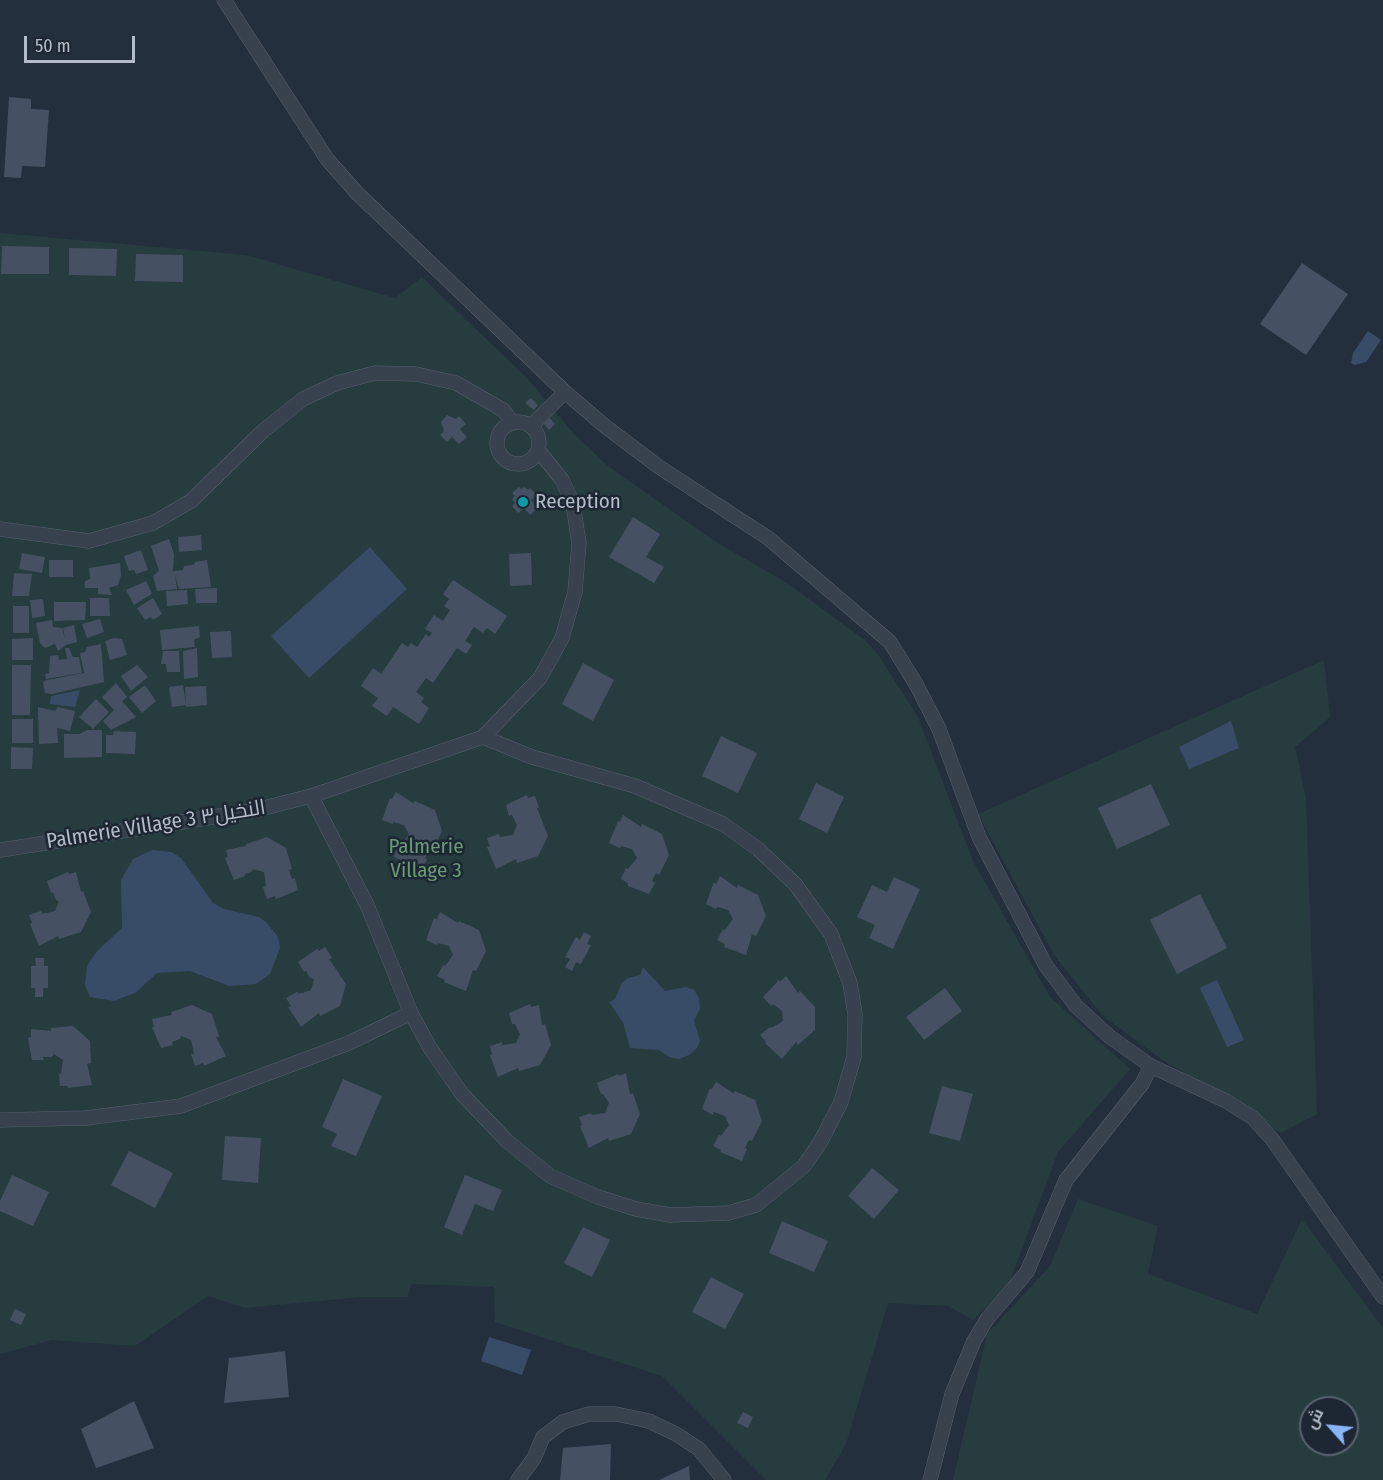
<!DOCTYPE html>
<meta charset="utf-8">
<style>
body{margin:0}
#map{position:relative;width:1383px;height:1480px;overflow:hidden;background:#242f3e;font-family:"Fira Sans Condensed",Cairo,sans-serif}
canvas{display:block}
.north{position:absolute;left:1299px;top:1396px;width:60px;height:60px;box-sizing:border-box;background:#1d2633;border:2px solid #59626f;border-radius:50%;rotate:297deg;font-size:16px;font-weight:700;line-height:24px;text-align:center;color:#b4bcc9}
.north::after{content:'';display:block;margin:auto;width:21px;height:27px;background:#8ab4f8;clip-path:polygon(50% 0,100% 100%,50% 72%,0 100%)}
.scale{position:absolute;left:24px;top:36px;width:111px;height:27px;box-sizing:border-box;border:3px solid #b4bcc9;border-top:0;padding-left:8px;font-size:18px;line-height:21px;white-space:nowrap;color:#b4bcc9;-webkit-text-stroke:4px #1d2633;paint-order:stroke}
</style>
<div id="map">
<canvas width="1383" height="1480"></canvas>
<div class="north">ش</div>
<div class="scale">50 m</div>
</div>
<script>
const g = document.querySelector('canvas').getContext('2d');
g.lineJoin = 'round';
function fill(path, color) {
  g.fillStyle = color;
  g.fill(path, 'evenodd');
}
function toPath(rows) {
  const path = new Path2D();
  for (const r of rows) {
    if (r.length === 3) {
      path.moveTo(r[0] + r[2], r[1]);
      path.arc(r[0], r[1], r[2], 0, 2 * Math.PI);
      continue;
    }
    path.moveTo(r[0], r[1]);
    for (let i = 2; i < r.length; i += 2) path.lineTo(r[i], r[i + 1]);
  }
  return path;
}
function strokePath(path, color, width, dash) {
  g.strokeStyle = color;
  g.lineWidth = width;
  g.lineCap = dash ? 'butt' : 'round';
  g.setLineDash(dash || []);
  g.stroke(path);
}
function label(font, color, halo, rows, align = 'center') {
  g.font = font + ' "Fira Sans Condensed",Cairo,sans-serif';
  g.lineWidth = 5;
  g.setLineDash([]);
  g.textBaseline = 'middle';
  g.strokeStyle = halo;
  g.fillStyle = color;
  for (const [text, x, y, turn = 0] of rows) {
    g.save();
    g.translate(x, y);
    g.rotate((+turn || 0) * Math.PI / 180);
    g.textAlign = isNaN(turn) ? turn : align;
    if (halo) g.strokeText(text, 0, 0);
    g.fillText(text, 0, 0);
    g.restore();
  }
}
fill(toPath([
 [0,233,246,255,395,298,422,277,528,379,574,434,608,466,713,540,787,583,866,641,879,656,918,717,973,861,1050,997,1130,1069,1058,1152,1008,1286,973,1320,948,1306,888,1303,846,1444,825,1480,766,1480,662,1376,495,1322,494,1287,412,1284,407,1297,361,1297,245,1308,208,1296,135,1346,52,1340,0,1354],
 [1324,660,1330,717,1295,747,1306,798,1317,1114,1281,1133,1158,1057,1102,1015,1054,955,978,814],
 [1078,1199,1158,1226,1148,1274,1257,1314,1302,1219,1383,1328,1383,1480,953,1480,987,1334,1050,1266],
 [1311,1408,1347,1408,1347,1444,1311,1444]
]), '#263c3f');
fill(toPath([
 [1368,331,1381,340,1366,362,1355,365,1351,363,1353,353],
 [370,547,407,589,309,678,271,636],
 [80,690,75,707,50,704,51,696],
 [1231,721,1239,748,1189,769,1179,747],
 [152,850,171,852,181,858,213,903,224,909,259,917,266,922,278,937,280,948,270,974,256,984,229,986,190,971,157,973,135,993,114,1001,90,997,85,985,87,966,97,951,122,928,121,880,133,859],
 [643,967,665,991,686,987,694,990,699,998,700,1009,694,1020,700,1041,697,1048,689,1055,679,1059,669,1057,659,1050,630,1048,623,1022,609,1002,615,999,622,983,628,978,640,975],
 [1217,980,1244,1040,1227,1047,1200,988],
 [489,1337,531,1350,522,1375,481,1361]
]), '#394c67');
fill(toPath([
 [9,97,31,99,31,109,49,110,45,167,22,166,21,178,4,177],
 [2,246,49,247,49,274,1,274],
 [69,248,117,249,116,276,69,275],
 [136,254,183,255,183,282,135,281],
 [1302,263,1348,294,1306,355,1260,324],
 [531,398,538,405,534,410,525,403],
 [447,415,456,419,459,416,466,424,460,429,467,437,459,444,452,437,447,442,440,435,444,431,441,422],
 [547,415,555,424,549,430,542,421],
 [519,487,521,489,524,487,528,490,530,488,537,495,531,500,538,508,530,515,524,508,518,513,512,506,515,503,512,499,515,496,512,493],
 [633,517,660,534,646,557,664,567,654,583,609,557],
 [201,535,202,550,179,552,178,537],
 [169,539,174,554,173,571,183,570,184,566,194,565,195,562,207,560,211,587,179,589,175,575,177,589,157,591,153,576,159,571,151,546],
 [141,550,148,570,136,574,134,570,129,571,124,556],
 [22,553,45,557,42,573,19,569],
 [531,553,532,585,510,586,509,554],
 [49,560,73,560,73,577,49,577],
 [120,563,121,575,118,585,109,588,112,595,98,594,98,588,85,588,85,581,90,579,89,568],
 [14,573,32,574,29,596,12,596],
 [453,580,507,616,495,634,487,628,483,633,474,627,465,641,472,645,466,654,457,648,433,683,426,678,416,692,424,698,421,702,429,708,419,724,393,707,387,716,372,706,378,698,361,686,373,668,381,674,402,643,408,647,411,643,417,647,426,634,429,637,432,633,425,629,434,615,443,621,450,610,444,606,449,599,443,594],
 [146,581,152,594,134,605,126,590],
 [217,588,217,603,196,603,195,589],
 [187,590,188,604,167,606,166,591],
 [90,598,109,598,110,616,90,616],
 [153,598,162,614,153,620,151,617,145,620,137,608],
 [43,599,45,616,32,618,30,600],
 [54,602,86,602,85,620,54,621],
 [13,606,29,606,29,633,13,633],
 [100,619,104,632,87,638,82,624],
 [52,620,53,627,62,628,65,639,63,628,74,625,77,642,66,645,58,651,55,644,45,648,40,643,36,623],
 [199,626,200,637,194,640,195,647,162,650,160,630],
 [231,631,232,657,212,658,210,632],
 [33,638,33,660,12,660,12,639],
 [114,638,122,639,127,655,110,660,105,641],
 [101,644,104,682,52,694,45,693,43,682,47,680,84,673,80,653,85,652,87,647],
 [65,648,69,648,73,657,79,657,82,673,46,679,45,674,49,673,50,656,58,655,59,660,67,659],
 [197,648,198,677,184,679,183,651],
 [163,651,179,651,180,672,167,672,166,664,161,664],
 [583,663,614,680,593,721,562,704],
 [12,665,31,665,30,715,12,715],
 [137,665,148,677,131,691,121,676],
 [116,683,127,697,122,701,136,717,111,730,103,721,114,710,102,697],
 [145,685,156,701,142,713,129,697],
 [183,685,186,705,172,707,169,687],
 [206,686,207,705,186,707,185,687],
 [96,699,109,712,93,729,79,717],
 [38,707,55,711,58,707,75,711,70,731,57,728,58,743,39,744],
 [12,719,33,719,33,743,12,743],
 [87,730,102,730,102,757,64,758,64,734,80,734],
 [114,731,136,732,135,754,106,753,106,735,113,735],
 [721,736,757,753,738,793,702,776],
 [11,747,33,748,32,769,11,769],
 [816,783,844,797,827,833,799,819],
 [1151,784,1170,825,1117,849,1098,808],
 [396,792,413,803,415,801,435,810,442,831,432,851,429,850,425,858,427,859,422,871,400,862,401,860,393,856,399,845,401,846,409,834,404,825,394,822,393,824,382,820,390,798,392,799],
 [527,795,528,798,535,796,539,808,537,808,548,836,538,856,517,863,516,859,496,869,487,847,490,846,487,838,499,834,500,837,513,835,517,825,512,815,509,816,506,805],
 [623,815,641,827,642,824,662,834,669,855,659,875,656,873,652,881,655,883,649,894,628,886,628,883,621,879,626,868,628,869,637,858,632,849,621,846,620,848,609,843,618,821,620,822],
 [267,837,286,848,292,869,289,870,292,879,295,878,298,890,276,899,275,896,267,899,263,887,266,886,264,872,252,869,253,871,245,874,245,876,234,880,225,858,228,857,226,850,246,846,246,844],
 [68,872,69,874,76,872,81,892,83,891,91,912,81,932,59,939,58,936,39,946,30,924,32,923,29,915,41,911,42,914,55,911,59,901,56,900,53,892,51,893,47,881],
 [720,876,737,888,738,885,758,895,766,916,756,936,752,934,746,955,724,947,725,944,717,940,723,929,725,930,733,919,728,910,718,907,716,909,706,904,714,882,716,884],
 [894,877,920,889,893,949,869,938,875,925,857,917,872,885,887,892],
 [1200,894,1227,948,1177,974,1150,920],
 [440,912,458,923,459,921,479,930,486,951,476,971,473,970,466,991,444,982,445,980,437,976,443,965,445,966,453,955,449,946,438,943,437,945,426,940,434,918,437,919],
 [584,932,591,936,587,944,591,945,581,964,576,962,572,971,565,967,570,959,565,957,576,937,580,940],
 [325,947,332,958,329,959,346,984,340,1006,320,1016,319,1013,301,1027,288,1007,291,1006,286,998,297,992,299,994,311,990,314,979,310,978,306,971,304,972,298,962,317,949,319,951],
 [35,958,44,958,44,966,48,966,48,988,43,988,43,997,35,997,35,988,31,988,31,966,36,966],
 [786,976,798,993,800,991,815,1007,815,1030,798,1045,796,1042,782,1059,765,1043,766,1042,760,1035,770,1027,771,1028,783,1021,782,1011,773,1004,771,1006,763,997,779,980,780,982],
 [945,988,962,1011,924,1040,906,1017],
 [530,1004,531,1007,539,1005,542,1025,545,1024,551,1045,540,1065,519,1071,518,1068,498,1077,490,1055,492,1054,490,1046,502,1042,502,1045,516,1043,520,1034,515,1024,512,1024,509,1013],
 [192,1005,212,1014,219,1036,216,1037,226,1056,204,1066,203,1063,195,1066,191,1054,194,1054,191,1040,181,1036,180,1039,172,1042,173,1045,161,1048,152,1027,154,1027,152,1019,172,1015,171,1012],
 [73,1026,90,1041,91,1063,87,1064,92,1085,68,1088,68,1086,60,1086,59,1074,61,1074,63,1060,54,1054,52,1057,43,1057,44,1060,32,1060,28,1038,31,1037,31,1029,51,1031,51,1028],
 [626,1073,630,1094,633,1093,640,1114,631,1134,609,1141,608,1138,589,1148,580,1126,582,1125,579,1117,591,1113,592,1115,605,1113,609,1103,603,1094,601,1094,597,1083,618,1074,619,1076],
 [343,1079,382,1096,356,1156,331,1146,337,1134,322,1127],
 [716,1082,733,1093,735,1091,755,1100,762,1121,752,1141,749,1140,745,1148,747,1149,742,1161,720,1152,721,1150,713,1146,719,1135,721,1136,729,1125,725,1116,714,1112,713,1115,702,1109,710,1088,712,1089],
 [942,1086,973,1094,960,1141,929,1133],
 [225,1136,261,1138,258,1183,222,1180],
 [129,1151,173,1173,155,1208,111,1185],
 [872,1168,899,1190,874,1219,848,1196],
 [12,1175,49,1192,33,1226,0,1211,0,1201],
 [465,1175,502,1190,493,1211,475,1204,462,1235,444,1227],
 [782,1221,828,1241,814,1272,769,1253],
 [583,1227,610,1240,592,1277,564,1263],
 [711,1277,744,1294,725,1329,692,1312],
 [15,1309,26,1314,21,1325,10,1320],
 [285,1351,289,1397,224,1403,229,1358],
 [134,1401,154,1448,96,1468,81,1429],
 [743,1412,753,1417,748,1428,737,1423],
 [611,1444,610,1480,560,1480,563,1448],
 [689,1466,690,1480,659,1480]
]), '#455162');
const street = toPath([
 [224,0,327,159,356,192,565,392,606,427,659,467,768,538,890,642,916,684,939,729,979,837,1046,966,1076,1006,1110,1037,1151,1066,1226,1101,1253,1118,1272,1139,1383,1297],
 [518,443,21],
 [531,426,565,392],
 [0,529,89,541,153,523,191,501,263,431,303,399,337,383,375,373,416,374,456,383,503,410,513,423],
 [311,796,367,905,411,1013,430,1048,462,1094,507,1141,550,1176,598,1197,636,1209,670,1215,728,1213,756,1205,804,1166,821,1141,841,1102,854,1057,855,1014,850,983,831,934,795,884,758,849,723,824,635,786,532,757,483,737],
 [0,850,252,811,311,796,483,737,540,678,562,638,575,592,579,543,573,504,562,480,539,451],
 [0,1120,86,1118,181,1106,349,1043,411,1013],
 [518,1480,534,1458,543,1437,563,1422,589,1414,616,1414,649,1421,676,1434,699,1449,724,1480],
 [930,1480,952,1394,974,1341,987,1319,1027,1272,1066,1180,1142,1084,1151,1066]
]);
strokePath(street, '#565f6c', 15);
strokePath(street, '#38414e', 14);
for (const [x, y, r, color] of [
 [523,502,6,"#0f9aa8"]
]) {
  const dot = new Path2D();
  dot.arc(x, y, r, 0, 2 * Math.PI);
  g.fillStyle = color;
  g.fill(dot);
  strokePath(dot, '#1d2633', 2);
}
label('21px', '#b4bcc9', '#1d2633', [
 ["Reception",535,502]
], 'left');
label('21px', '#b4bcc9', '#1d2633', [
 ["Palmerie Village 3 النخيل٣",156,825,-9]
]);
label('21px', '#6b9a76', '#1d2633', [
 ["Palmerie",426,847],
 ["Village 3",426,871]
]);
</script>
